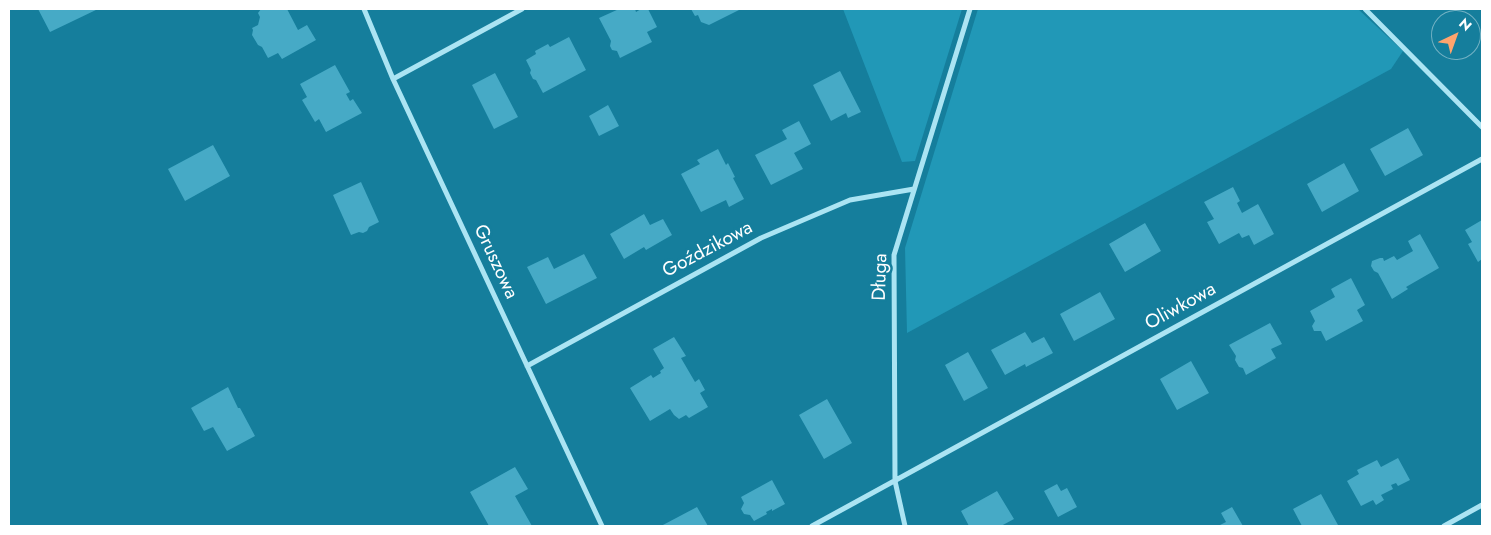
<!DOCTYPE html>
<meta charset="utf-8">
<style>
body{margin:0}
#map{position:relative;width:1491px;height:535px;overflow:hidden;background:#157e9c;font-family:Jost,sans-serif}
canvas{display:block}
.frame{position:absolute;inset:0;border:10px solid #fff;pointer-events:none}
.north{position:absolute;left:1431px;top:10px;width:50px;height:50px;box-sizing:border-box;background:#157e9c;border:1px solid #73b2c4;border-radius:50%;rotate:42deg;font-size:14px;font-weight:700;line-height:20px;text-align:center;color:#fff}
.north::after{content:'';display:block;margin:auto;width:18px;height:22px;background:#ffa46d;clip-path:polygon(50% 0,100% 100%,50% 72%,0 100%)}
</style>
<div id="map">
<canvas width="1491" height="535"></canvas>
<div class="frame"></div>
<div class="north">N</div>
</div>
<script>
const g = document.querySelector('canvas').getContext('2d');
g.lineJoin = 'round';
function fill(path, color) {
  g.fillStyle = color;
  g.fill(path, 'evenodd');
}
function toPath(rows) {
  const path = new Path2D();
  for (const r of rows) {
    path.moveTo(r[0], r[1]);
    for (let i = 2; i < r.length; i += 2) path.lineTo(r[i], r[i + 1]);
  }
  return path;
}
function strokePath(path, color, width, dash) {
  g.strokeStyle = color;
  g.lineWidth = width;
  g.lineCap = dash ? 'butt' : 'round';
  g.setLineDash(dash || []);
  g.stroke(path);
}
function label(font, color, halo, rows, align = 'center') {
  g.font = font + ' Jost,sans-serif';
  g.lineWidth = 5;
  g.setLineDash([]);
  g.textBaseline = 'middle';
  g.strokeStyle = halo;
  g.fillStyle = color;
  for (const [text, x, y, turn = 0] of rows) {
    g.save();
    g.translate(x, y);
    g.rotate((+turn || 0) * Math.PI / 180);
    g.textAlign = isNaN(turn) ? turn : align;
    if (halo) g.strokeText(text, 0, 0);
    g.fillText(text, 0, 0);
    g.restore();
  }
}
fill(toPath([
 [843,9,962,9,915,161,902,162],
 [978,9,1358,9,1403,51,1391,69,907,333,905,248]
]), '#2198b7');
fill(toPath([
 [38,9,98,9,50,32],
 [261,9,287,9,298,30,307,25,316,40,282,59,278,53,268,58,262,47,258,45,252,35,253,30,252,28,258,25,260,17,258,13],
 [619,9,635,9,636,12,641,9,648,9,657,27,647,32,652,42,620,58,617,51,612,50,610,46,611,41,599,18],
 [691,9,741,9,709,25,701,22,698,15,695,16],
 [569,37,586,70,543,93,536,80,533,79,530,73,531,70,526,60,536,54,535,51,548,44,550,47],
 [335,65,350,92,346,94,350,101,353,99,362,113,326,132,319,119,315,122,302,100,307,97,300,84],
 [840,71,861,112,848,118,846,113,831,121,813,85],
 [495,73,518,117,494,129,472,85],
 [608,105,619,126,599,136,589,116],
 [799,121,811,144,794,153,803,169,771,185,755,155,787,139,782,130],
 [1408,128,1423,155,1385,176,1370,149],
 [213,145,230,176,185,201,168,169],
 [718,149,726,165,728,163,735,177,733,178,744,199,729,207,726,200,701,212,681,174,700,164,697,160],
 [1344,163,1359,191,1322,212,1307,184],
 [361,182,379,222,369,227,367,231,363,233,359,232,351,235,333,195],
 [1233,187,1240,201,1237,203,1242,213,1258,204,1274,234,1254,245,1249,235,1242,238,1239,233,1219,244,1207,222,1214,219,1204,202],
 [644,214,650,225,663,219,672,235,646,250,644,247,624,259,610,234],
 [1482,220,1482,259,1478,262,1468,244,1472,242,1465,230],
 [1145,223,1161,251,1125,272,1109,244],
 [1420,234,1439,268,1406,287,1408,289,1392,299,1378,273,1374,271,1371,266,1372,261,1380,258,1383,258,1384,261,1394,256,1397,260,1413,251,1408,241],
 [584,254,597,278,546,304,527,267,548,257,554,269],
 [1351,278,1365,305,1357,310,1363,321,1326,341,1321,331,1314,331,1312,326,1315,321,1310,311,1335,297,1331,289],
 [1100,292,1115,319,1074,341,1060,314],
 [1270,323,1282,344,1271,349,1276,358,1246,375,1243,368,1239,367,1235,360,1236,356,1229,345],
 [1025,332,1032,343,1044,337,1053,353,1026,367,1025,364,1005,375,991,350],
 [674,337,686,356,681,358,695,382,699,379,705,390,700,393,708,407,689,418,686,415,679,419,674,415,670,409,650,421,630,388,651,375,653,378,661,373,660,371,664,368,653,349],
 [968,352,988,388,964,401,945,365],
 [1191,361,1209,393,1177,410,1160,379],
 [228,387,238,408,240,408,255,436,227,451,213,427,204,431,191,408],
 [827,399,852,443,824,459,799,415],
 [1398,458,1410,480,1398,486,1396,483,1391,485,1393,489,1381,495,1384,500,1376,505,1373,500,1361,506,1347,481,1359,474,1357,470,1377,460,1381,467],
 [515,467,528,489,515,496,532,526,489,526,470,492],
 [772,480,785,504,772,511,772,509,766,512,767,514,754,521,750,515,744,514,741,509,744,503,741,497],
 [1057,484,1061,491,1067,488,1077,507,1058,517,1044,491],
 [997,491,1014,519,1001,526,969,526,961,511],
 [1321,494,1338,525,1302,526,1293,509],
 [697,507,708,526,661,526],
 [1232,507,1243,526,1218,526,1226,522,1221,513]
]), '#46aac6');
strokePath(toPath([
 [364,9,393,79,602,526],
 [1365,9,1482,127],
 [393,79,522,9],
 [527,366,761,238,850,200,914,189],
 [812,526,1482,159],
 [905,526,895,481,894,255,970,9],
 [1444,526,1482,505]
]), '#abe4f3', 5);
label('19px', '#fff', '#157e9c', [
 ["Goździkowa",708,250,-28],
 ["Gruszowa",495,262,65],
 ["Długa",881,277,-88],
 ["Oliwkowa",1181,307,-29]
]);
</script>
